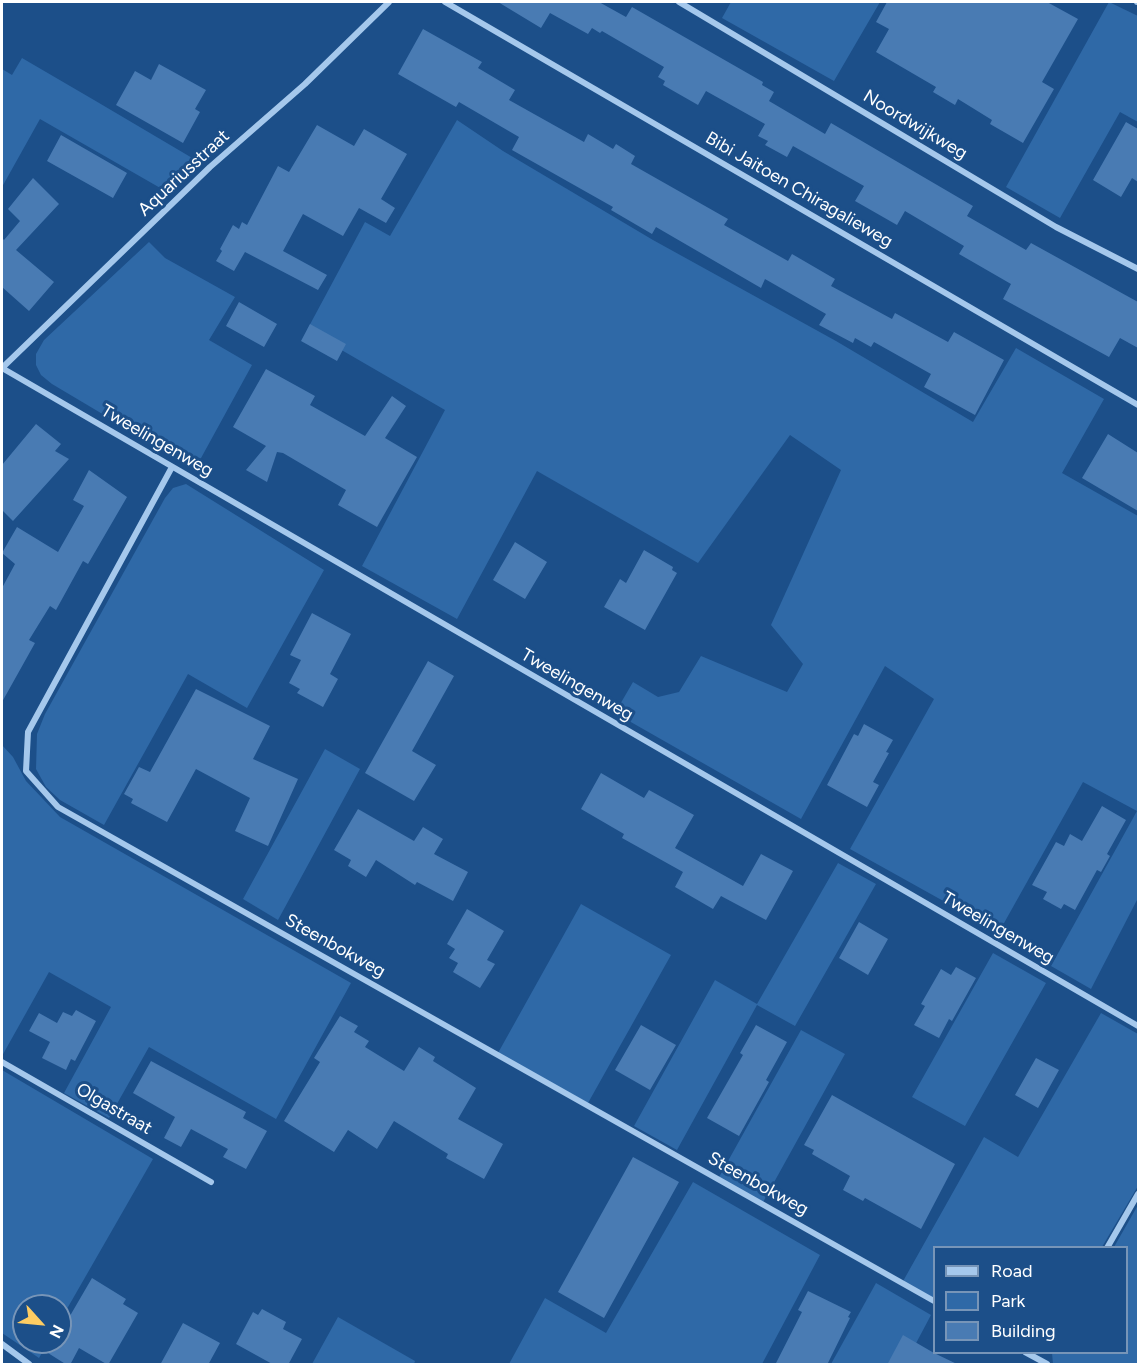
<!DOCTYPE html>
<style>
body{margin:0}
#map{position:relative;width:1140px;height:1366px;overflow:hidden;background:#1c4f89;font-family:Figtree,sans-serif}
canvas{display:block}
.frame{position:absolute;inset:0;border:3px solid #fff;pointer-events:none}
.legend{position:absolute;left:933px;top:1246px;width:195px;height:108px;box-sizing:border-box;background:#1c4f89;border:2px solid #7795b8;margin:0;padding:8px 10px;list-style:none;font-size:18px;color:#fff}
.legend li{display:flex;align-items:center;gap:12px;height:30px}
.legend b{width:30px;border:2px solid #7795b8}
.north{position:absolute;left:12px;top:1294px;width:60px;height:60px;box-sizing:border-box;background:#1c4f89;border:2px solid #7795b8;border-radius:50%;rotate:117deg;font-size:16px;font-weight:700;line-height:24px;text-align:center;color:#fff}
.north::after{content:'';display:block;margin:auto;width:21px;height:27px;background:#fdcc63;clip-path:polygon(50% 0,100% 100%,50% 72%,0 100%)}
</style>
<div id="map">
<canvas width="1140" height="1366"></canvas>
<div class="frame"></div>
<ul class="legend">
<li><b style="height:8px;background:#a5c8ec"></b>Road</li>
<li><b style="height:16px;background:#2f69a7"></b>Park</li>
<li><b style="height:16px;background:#497bb3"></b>Building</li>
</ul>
<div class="north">N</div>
</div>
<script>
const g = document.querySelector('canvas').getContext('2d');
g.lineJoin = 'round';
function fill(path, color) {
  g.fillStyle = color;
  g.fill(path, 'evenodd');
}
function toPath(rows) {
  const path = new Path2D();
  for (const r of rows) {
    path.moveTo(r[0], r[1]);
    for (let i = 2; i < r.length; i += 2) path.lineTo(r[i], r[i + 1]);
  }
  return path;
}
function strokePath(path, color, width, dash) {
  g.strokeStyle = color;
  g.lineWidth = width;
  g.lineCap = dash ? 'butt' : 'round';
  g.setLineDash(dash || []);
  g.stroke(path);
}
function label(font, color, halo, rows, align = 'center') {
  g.font = font + ' Figtree,sans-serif';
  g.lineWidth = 6;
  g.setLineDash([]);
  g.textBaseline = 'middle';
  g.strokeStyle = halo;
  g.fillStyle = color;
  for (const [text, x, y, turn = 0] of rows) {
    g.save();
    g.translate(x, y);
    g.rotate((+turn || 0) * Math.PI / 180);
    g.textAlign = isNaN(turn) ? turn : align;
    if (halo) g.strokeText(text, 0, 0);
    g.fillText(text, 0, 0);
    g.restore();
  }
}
fill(toPath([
 [731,2,880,2,834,81,722,18],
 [1109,2,1138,16,1138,122,1120,112,1060,218,1006,187],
 [22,58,94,100,199,162,169,193,40,119,2,187,2,69,12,75],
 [457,120,503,151,653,240,836,341,973,422,1016,348,1104,399,1062,473,1138,516,1138,898,1091,989,1051,966,1137,811,1083,782,999,932,850,849,934,699,885,666,801,819,615,713,633,682,658,697,679,692,701,656,787,692,803,664,771,625,841,470,790,435,698,563,537,471,457,619,362,566,445,410,307,330,365,222,390,236],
 [149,242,165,258,235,297,209,340,252,365,195,469,52,384,41,375,36,365,36,354,44,340],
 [186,484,324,570,247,708,188,674,104,825,60,800,46,787,36,769,37,734,45,714,165,498,173,488],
 [2,745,13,757,26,781,60,817,351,983,276,1119,149,1047,109,1118,64,1093,111,1007,49,972,2,1056],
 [325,749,360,769,278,920,243,899],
 [838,863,876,884,795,1026,757,1005,677,1150,634,1126,715,980,757,1004],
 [581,904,671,955,588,1103,498,1053],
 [993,953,1046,983,965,1126,912,1097],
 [1101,1013,1138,1034,1138,1186,1102,1247,934,1248,934,1302,902,1283,984,1137,1018,1157],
 [801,1030,845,1054,762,1204,718,1179],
 [2,1070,153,1159,60,1321,60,1306,24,1306,24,1342,48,1342,39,1358,2,1333],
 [693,1182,820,1255,762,1364,509,1364,545,1298,606,1333],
 [1138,1205,1138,1364,1053,1364,1052,1353,1126,1352,1126,1248,1114,1247],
 [876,1283,931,1315,905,1364,831,1364],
 [338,1317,415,1361,414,1364,312,1364]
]), '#2f69a7');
fill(toPath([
 [498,2,599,2,626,17,632,7,763,82,762,85,774,92,769,101,825,134,831,123,973,206,967,216,1026,250,1031,243,1138,302,1138,348,1120,338,1109,357,1003,299,1011,284,959,254,964,246,905,211,897,225,855,201,864,186,793,146,787,157,765,145,768,141,758,136,765,124,706,91,698,105,663,85,665,81,658,77,664,67,602,31,600,33,592,28,588,34,550,13,541,28],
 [887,2,1047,2,1078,19,1042,82,1054,89,1023,143,990,124,992,120,958,99,955,105,933,92,936,87,876,52,889,29,876,22],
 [423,29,482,62,478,68,515,90,509,100,584,142,588,134,613,149,616,144,635,156,631,164,728,219,724,225,788,261,792,254,835,279,831,286,892,319,895,313,948,342,954,332,1004,360,975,415,924,387,931,374,874,342,871,347,855,338,853,343,819,325,826,314,765,279,761,288,656,227,652,234,611,210,613,207,512,150,519,137,459,102,456,107,398,74],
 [159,64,206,90,195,109,200,112,183,143,116,105,135,71,151,80],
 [1126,122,1138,129,1138,182,1132,178,1121,197,1093,180],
 [317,125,354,146,364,129,407,154,381,199,395,208,386,223,359,208,343,236,303,214,283,251,327,275,318,290,245,252,234,271,216,261,222,251,220,249,233,225,239,229,242,222,247,225,278,166,289,172],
 [61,135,127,173,113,198,47,161],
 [33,178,59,204,16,250,54,282,29,311,2,287,2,238,4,240,20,221,8,209],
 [239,302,277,324,264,347,226,326],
 [310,324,346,344,337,361,301,341],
 [266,369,315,396,310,405,365,436,392,396,406,406,385,438,417,457,377,527,338,505,346,490,283,453,277,452,267,482,246,470,266,446,233,427],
 [36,424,61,444,55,451,69,459,13,521,2,510,2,465],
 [1108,434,1138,453,1138,511,1082,478],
 [89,470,127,497,88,564,83,561,56,610,50,606,29,640,35,643,2,702,2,588,15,564,2,553,17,527,58,552,84,506,73,500],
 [515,542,547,562,525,599,493,580],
 [644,550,673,567,672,570,677,573,645,630,604,607,620,579,626,583],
 [312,613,351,634,330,674,338,679,323,707,297,693,300,689,289,683,301,660,290,655],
 [428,661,454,676,412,751,436,765,414,801,365,773],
 [196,689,270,726,253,759,298,779,268,846,235,831,250,798,196,769,167,822,131,803,133,799,124,794,139,767,150,772],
 [864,724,893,740,886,752,889,753,873,782,879,785,867,807,827,785,854,734,858,736],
 [601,773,644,798,649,790,694,815,675,848,743,886,761,854,793,871,766,920,721,896,713,909,675,887,683,872,622,838,624,834,581,809],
 [1102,806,1126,820,1107,854,1110,856,1101,872,1097,870,1075,910,1064,904,1061,909,1043,899,1047,892,1032,885,1056,842,1064,846,1070,834,1082,841],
 [358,809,414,841,423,827,443,839,434,854,468,872,453,901,417,882,415,885,376,860,366,877,348,866,351,860,334,850],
 [467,909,504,931,487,960,495,964,480,988,453,972,458,963,449,958,455,949,447,944],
 [859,922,888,939,868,975,839,958],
 [956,967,976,978,952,1021,949,1019,939,1038,914,1025,925,1006,921,1004,941,969,951,975],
 [76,1010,96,1021,75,1061,71,1059,66,1070,42,1058,50,1042,29,1031,39,1013,57,1023,63,1012,72,1016],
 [340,1016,358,1026,354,1032,369,1041,365,1047,404,1071,419,1047,435,1057,433,1061,476,1088,458,1119,503,1144,484,1179,446,1158,448,1154,394,1121,377,1149,348,1130,334,1152,284,1121,320,1062,314,1058],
 [641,1025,676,1045,650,1090,615,1070],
 [756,1025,787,1042,766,1080,769,1082,739,1136,707,1118,743,1055,740,1053],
 [1036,1058,1059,1070,1038,1108,1015,1095],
 [151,1061,246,1112,243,1118,267,1131,246,1169,223,1157,228,1149,191,1129,181,1147,164,1138,175,1117,133,1093],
 [832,1095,955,1164,921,1229,865,1198,863,1201,843,1190,850,1176,812,1154,814,1150,804,1145],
 [633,1157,679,1182,604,1318,558,1292],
 [92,1278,126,1299,123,1304,138,1313,108,1365,79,1348,70,1365,67,1365,48,1353,54,1342,60,1342,60,1333],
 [808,1291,851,1312,848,1317,850,1318,827,1365,775,1365,802,1312,798,1310],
 [262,1309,286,1322,283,1329,302,1339,288,1365,274,1365,236,1344,253,1312,258,1315],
 [183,1323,220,1343,208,1365,160,1365],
 [903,1335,934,1353,959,1365,887,1365]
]), '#497bb3');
strokePath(toPath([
 [445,2,1138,405],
 [679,2,1056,227,1138,269],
 [1137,2,1138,2],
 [2,368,1138,1026],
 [2,368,210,167,305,84,389,2],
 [172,467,28,732,26,771,58,807,934,1301],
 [2,1062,211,1182],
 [1107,1248,1138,1194],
 [2,1344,29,1364],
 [1025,1352,1047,1364]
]), '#a5c8ec', 6);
label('18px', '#fff', '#1c4f89', [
 ["Noordwijkweg",915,125,31],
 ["Aquariusstraat",184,173,-43],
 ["Bibi Jaitoen Chiragalieweg",799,190,30],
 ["Tweelingenweg",157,441,30],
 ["Tweelingenweg",577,685,30],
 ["Tweelingenweg",998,928,30],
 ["Steenbokweg",335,946,29],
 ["Olgastraat",114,1109,30],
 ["Steenbokweg",758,1184,29]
]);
</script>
